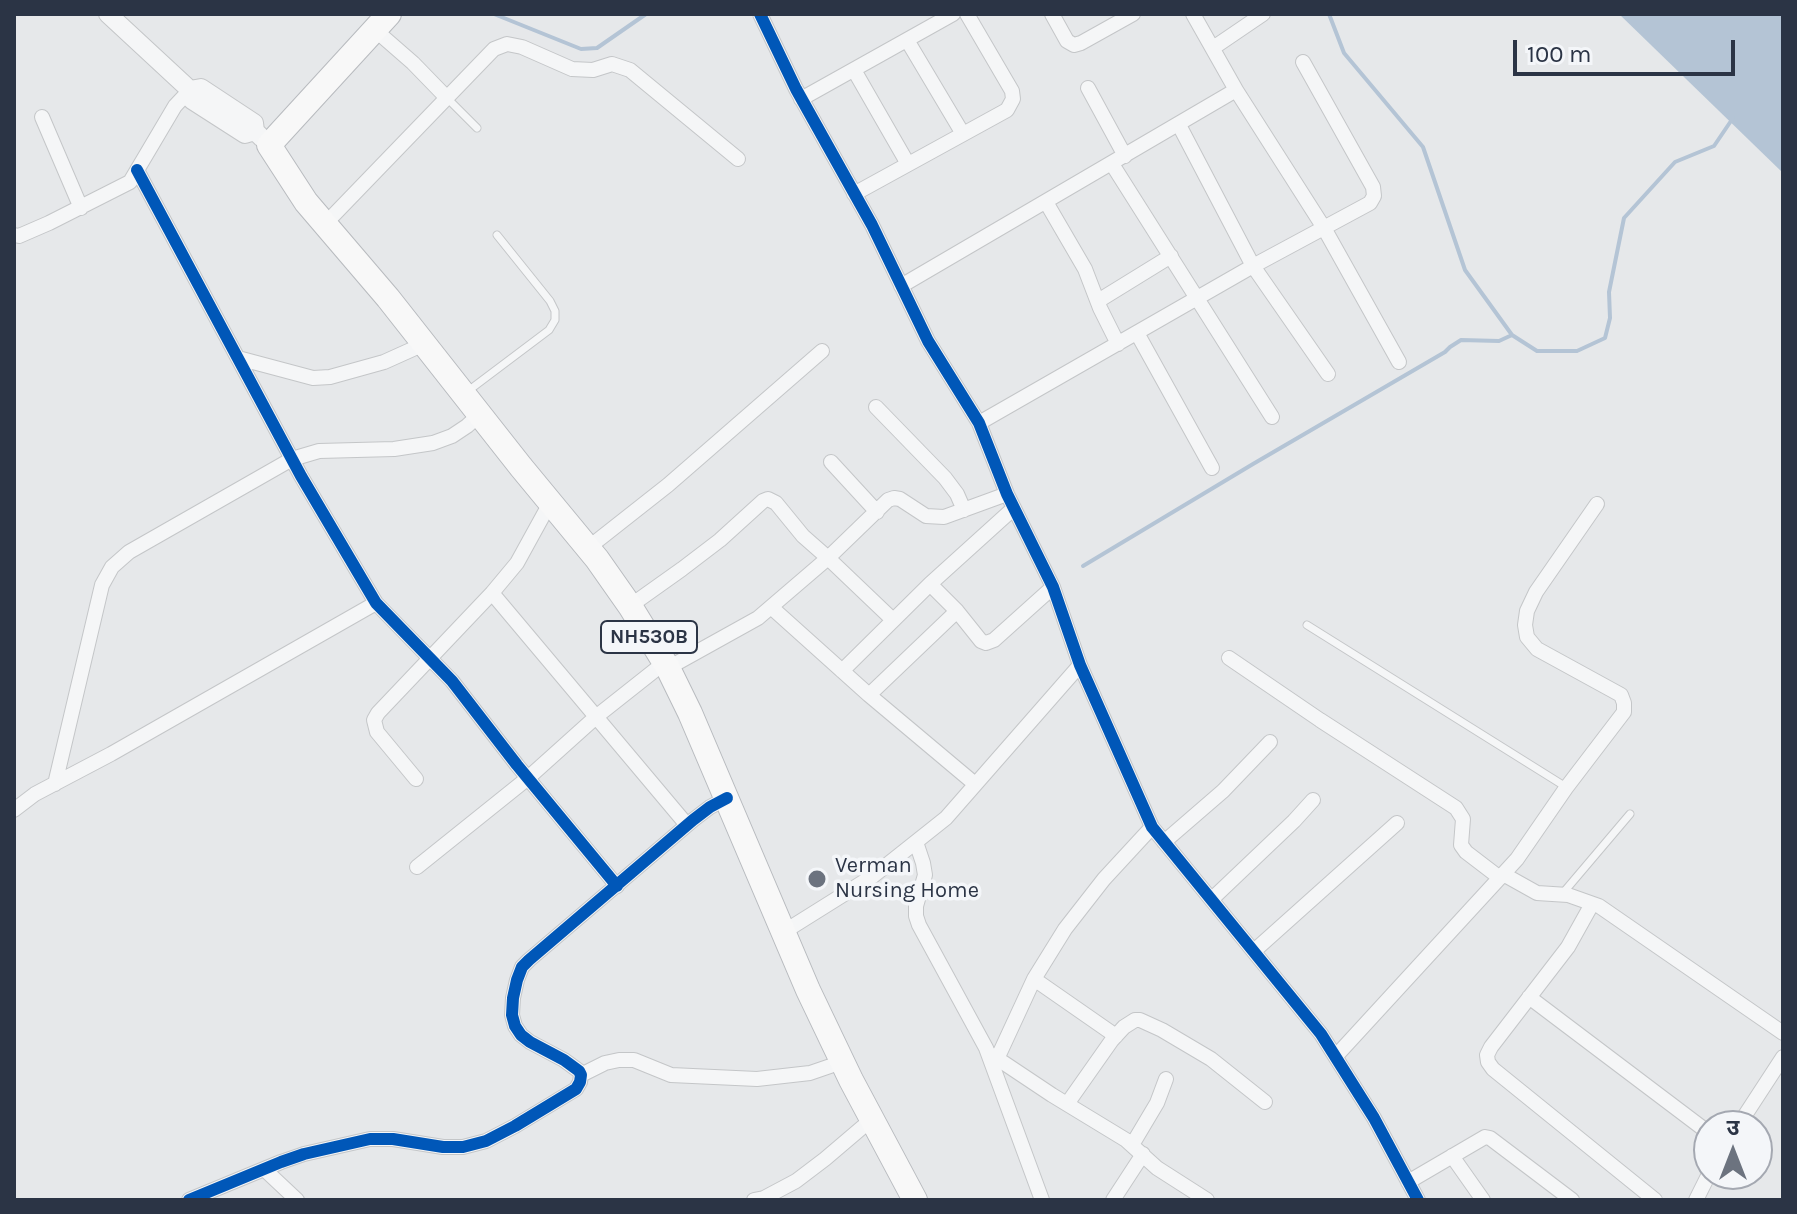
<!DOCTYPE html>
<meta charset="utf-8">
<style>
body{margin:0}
#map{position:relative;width:1797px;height:1214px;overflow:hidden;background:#e6e8ea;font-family:Karla,"Noto Sans Devanagari",sans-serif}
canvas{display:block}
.frame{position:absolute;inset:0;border:16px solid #2b3445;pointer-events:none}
.north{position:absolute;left:1693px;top:1110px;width:80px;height:80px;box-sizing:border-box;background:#f4f6f9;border:2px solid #a4a8b1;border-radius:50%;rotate:0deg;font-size:22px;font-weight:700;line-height:32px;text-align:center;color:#2b3445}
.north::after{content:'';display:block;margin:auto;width:28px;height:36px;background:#6c737f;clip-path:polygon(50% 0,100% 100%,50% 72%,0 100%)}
.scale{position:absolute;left:1513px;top:40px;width:222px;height:36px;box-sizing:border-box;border:4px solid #2b3445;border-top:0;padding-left:10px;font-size:24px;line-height:28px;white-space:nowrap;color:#2b3445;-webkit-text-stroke:6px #f4f6f9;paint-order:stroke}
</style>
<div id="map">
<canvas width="1797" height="1214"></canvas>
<div class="frame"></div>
<div class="north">उ</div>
<div class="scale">100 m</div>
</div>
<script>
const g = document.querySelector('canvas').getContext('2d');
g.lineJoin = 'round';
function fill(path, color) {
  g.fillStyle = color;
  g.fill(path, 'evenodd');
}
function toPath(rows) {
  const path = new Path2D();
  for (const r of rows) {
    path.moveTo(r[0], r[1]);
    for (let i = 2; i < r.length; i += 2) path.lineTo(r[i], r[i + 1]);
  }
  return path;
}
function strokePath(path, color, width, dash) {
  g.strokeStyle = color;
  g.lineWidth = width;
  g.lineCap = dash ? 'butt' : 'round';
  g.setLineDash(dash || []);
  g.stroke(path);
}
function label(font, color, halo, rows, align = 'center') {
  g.font = font + ' Karla,sans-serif';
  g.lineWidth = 7;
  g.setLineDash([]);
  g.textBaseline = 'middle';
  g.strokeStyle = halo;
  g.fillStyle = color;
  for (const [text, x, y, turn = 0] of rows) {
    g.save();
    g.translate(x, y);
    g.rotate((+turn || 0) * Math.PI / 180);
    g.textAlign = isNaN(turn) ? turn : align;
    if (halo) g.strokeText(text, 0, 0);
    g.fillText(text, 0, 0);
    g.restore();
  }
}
fill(toPath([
 [1619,14,1783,14,1783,173]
]), '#b4c4d5');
strokePath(toPath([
 [494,14,581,49,597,48,646,14],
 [1329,14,1344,53,1423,147,1465,270,1512,335,1537,351,1577,351,1605,338,1610,318,1609,292,1624,218,1675,162,1714,146,1733,118],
 [1083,566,1253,464,1445,352,1450,347,1461,340,1499,341,1512,335]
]), '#b4c4d5', 4);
const service = toPath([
 [447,98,477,128],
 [468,391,549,330,555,320,555,311,550,301,497,235],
 [1307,625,1566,787],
 [1563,893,1630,814]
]);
const minor = toPath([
 [760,14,796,89,872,225,928,341,979,423,1007,494,1053,587,1080,665,1152,827,1321,1034,1374,1118,1418,1200],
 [1052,14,1067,41,1074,45,1081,43,1133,14],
 [1193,14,1236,90,1324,228,1399,362],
 [374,29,413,63,447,98],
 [907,40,963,134],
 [1213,48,1263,14],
 [854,70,908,164],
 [1088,88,1125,156],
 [801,99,953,14],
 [42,117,81,208],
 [1179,125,1253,266,1328,374],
 [1112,164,1272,417],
 [137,170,301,476,376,603,452,681,517,765,617,886],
 [854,194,1007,110,1013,99,1012,91,967,14],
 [1046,202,1085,269,1100,308,1118,344],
 [325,224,494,49,507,44,522,47,572,69,593,70,612,64,630,70,738,159],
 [14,235,19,236,49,223,130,182,175,106,190,90],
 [901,286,1236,90],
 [1098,301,1171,256],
 [1137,333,1212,468],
 [238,358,313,378,330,377,384,362,424,344],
 [876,407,945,478,957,494,964,510],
 [979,423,1253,266,1370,203,1374,196,1373,187,1303,62],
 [831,462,877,512],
 [588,548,668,485,822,351],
 [930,584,957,611,981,641,986,643,994,640,1053,587],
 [492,593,687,825],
 [630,606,682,569,720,540,763,501,768,499,776,503,803,536,828,558,893,620],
 [771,607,869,695,975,784],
 [1229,658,1320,720,1456,808,1463,819,1461,845,1466,852,1500,878],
 [668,668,758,618,828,558,888,500,894,498,900,499,926,516,944,517,1007,494],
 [842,671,930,584,1014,508],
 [869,695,957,611],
 [416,779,377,732,374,720,378,713,492,593,517,563,550,503],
 [55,784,102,585,112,567,129,552,292,459,319,451,394,449,433,443,452,436,467,426,479,415],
 [14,810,35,794,111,754,376,603],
 [916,842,923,863,925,875,916,906,916,916,919,925,986,1048,1042,1200],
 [1164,842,1223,791,1270,742],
 [417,867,528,778,597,716,664,663],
 [1503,874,1537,893,1568,895,1599,906,1783,1033],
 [1212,899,1294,821,1313,800],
 [1592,904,1568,947,1491,1047,1487,1055,1488,1062,1493,1069,1655,1200],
 [782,933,873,876,946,818,1080,665],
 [1254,951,1397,823],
 [1034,979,1116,1036],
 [1529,997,1709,1133],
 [992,1055,1052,1095,1126,1140,1157,1168,1207,1200],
 [1336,1056,1517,859,1566,788,1624,712,1624,703,1621,695,1537,649,1527,637,1525,625,1527,611,1536,592,1597,504],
 [997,1059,1034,979,1065,929,1104,879,1152,827],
 [581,1075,605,1063,619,1060,634,1060,671,1075,757,1079,810,1073,842,1062],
 [1067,1104,1112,1040,1124,1027,1135,1020,1140,1020,1162,1030,1211,1059,1265,1102],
 [1738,1126,1783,1057],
 [1132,1145,1157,1103,1166,1079],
 [1452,1156,1483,1200],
 [264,1169,297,1200],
 [1408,1182,1485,1137,1490,1138,1572,1200],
 [189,1200,281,1162,304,1154,370,1139,393,1139,443,1147,463,1147,486,1141,515,1126,576,1089,580,1082,581,1075,579,1071,564,1060,530,1042,521,1035,515,1026,512,1015,513,998,517,980,522,967,529,960,693,820,710,807,727,798],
 [754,1200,764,1198,796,1181,825,1159,872,1119],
 [1113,1200,1143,1154],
 [1696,1200,1709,1174]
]);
const tertiary = toPath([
 [108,14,190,90,192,100,245,134,255,131],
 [190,90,201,88,254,123,255,131,262,138]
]);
const trunk = toPath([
 [389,14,269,145,306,202,388,298,521,467,597,559,630,606,668,668,690,713,808,990,851,1080,915,1200]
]);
strokePath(service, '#c4c6c8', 9);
strokePath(minor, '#c4c6c8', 16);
strokePath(tertiary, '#c4c6c8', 20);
strokePath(trunk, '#b8bbbf', 26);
strokePath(service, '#f5f6f7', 7);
strokePath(minor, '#f5f6f7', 14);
strokePath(tertiary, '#f5f6f7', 18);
strokePath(trunk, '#f8f8f8', 24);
strokePath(toPath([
 [760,14,796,89,872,225,928,341,979,423,1007,494,1053,587,1080,665,1152,827,1321,1034,1374,1118,1418,1200],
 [137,170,301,476,376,603,452,681,517,765,617,886],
 [189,1200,281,1162,304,1154,370,1139,393,1139,443,1147,463,1147,486,1141,515,1126,576,1089,580,1082,581,1075,579,1071,564,1060,530,1042,521,1035,515,1026,512,1015,513,998,517,980,522,967,529,960,693,820,710,807,727,798]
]), '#0057b8', 12);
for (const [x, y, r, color] of [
 [817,879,10,"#6c737f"]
]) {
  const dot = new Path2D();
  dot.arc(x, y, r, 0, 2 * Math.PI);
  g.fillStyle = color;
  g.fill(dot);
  strokePath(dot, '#f4f6f9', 3);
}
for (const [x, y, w] of [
 [649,637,96]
]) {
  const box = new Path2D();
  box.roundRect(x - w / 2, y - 16, w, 32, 6);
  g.fillStyle = '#f4f6f9';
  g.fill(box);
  strokePath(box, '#2b3445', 2);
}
label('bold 20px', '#2b3445', null, [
 ["NH530B",649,637]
]);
label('22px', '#2b3445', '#f4f6f9', [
 ["Verman",835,866],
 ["Nursing Home",835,891]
], 'left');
</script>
